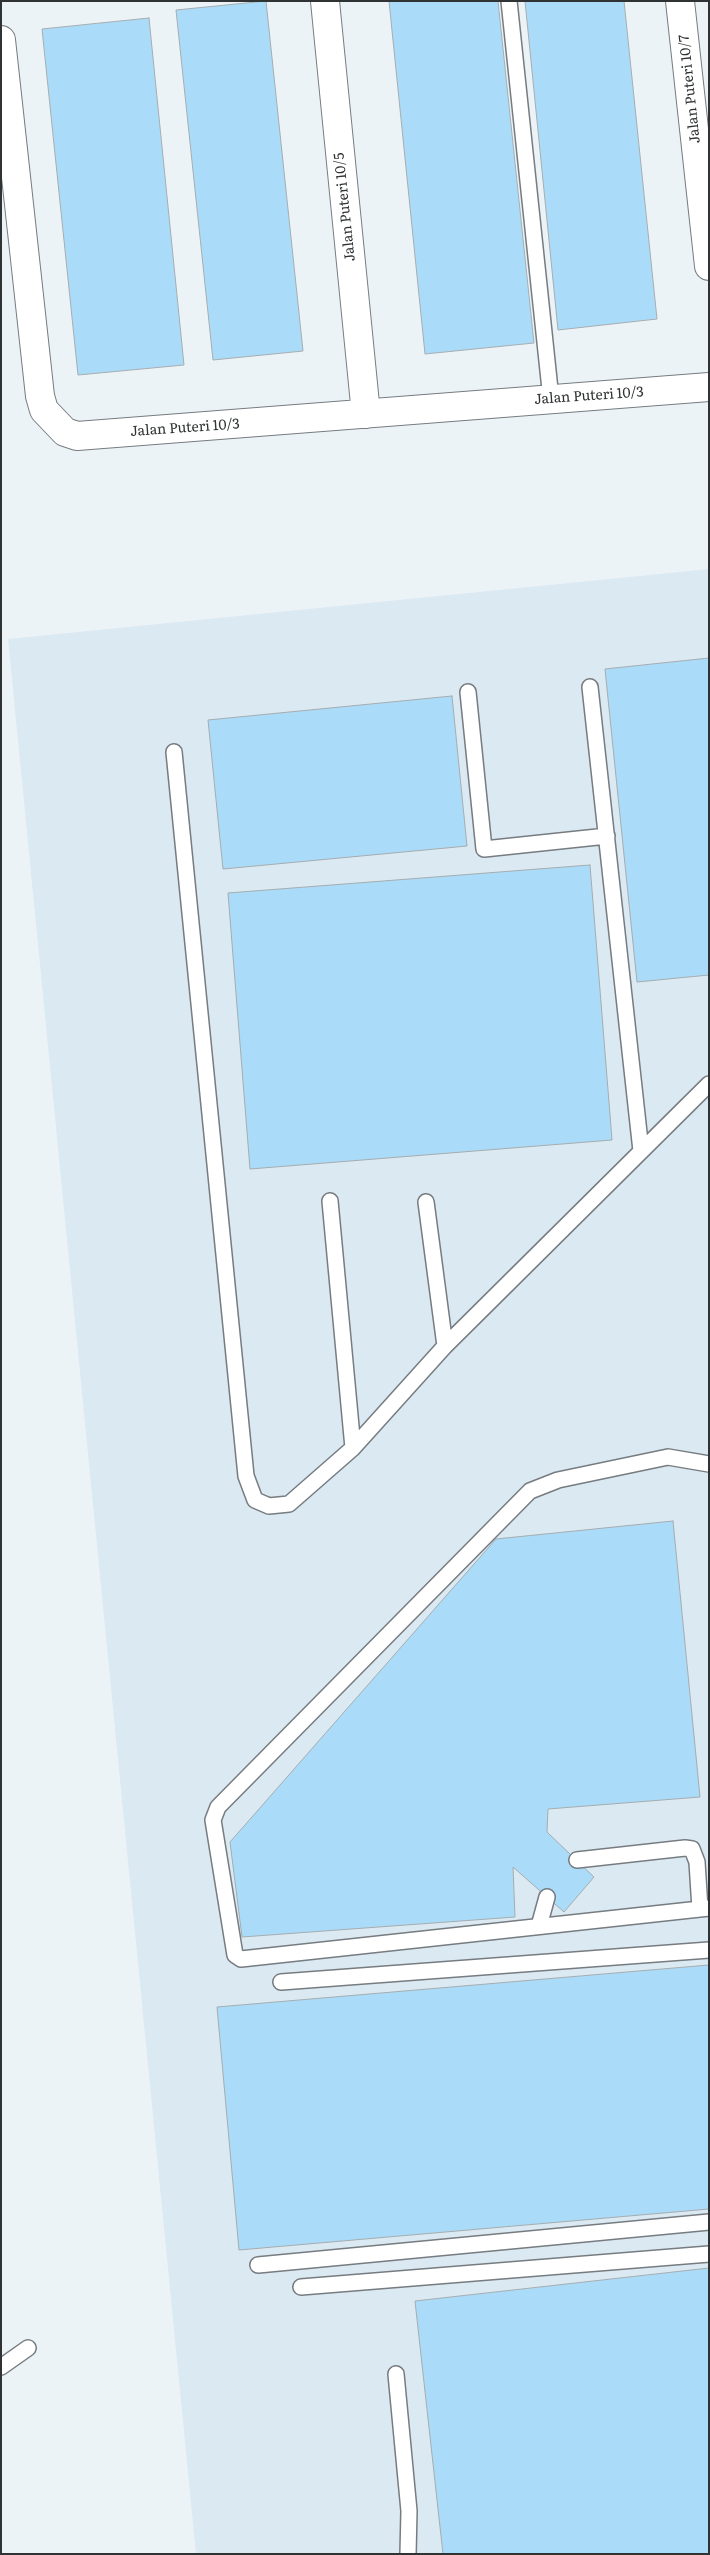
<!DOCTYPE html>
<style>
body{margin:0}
#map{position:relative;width:710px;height:2555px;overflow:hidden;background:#ecf3f7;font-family:Literata,serif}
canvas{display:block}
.frame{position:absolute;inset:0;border:2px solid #303334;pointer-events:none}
</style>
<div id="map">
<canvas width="710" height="2555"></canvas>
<div class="frame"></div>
</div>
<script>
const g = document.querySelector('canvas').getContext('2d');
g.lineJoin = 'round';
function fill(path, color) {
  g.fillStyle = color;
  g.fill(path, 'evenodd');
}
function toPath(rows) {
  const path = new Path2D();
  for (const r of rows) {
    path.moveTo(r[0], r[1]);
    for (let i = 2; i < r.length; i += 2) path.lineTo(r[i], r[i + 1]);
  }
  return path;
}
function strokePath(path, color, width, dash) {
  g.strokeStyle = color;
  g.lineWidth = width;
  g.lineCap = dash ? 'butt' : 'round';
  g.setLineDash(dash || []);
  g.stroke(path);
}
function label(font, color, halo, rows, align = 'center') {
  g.font = font + ' Literata,serif';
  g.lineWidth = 5;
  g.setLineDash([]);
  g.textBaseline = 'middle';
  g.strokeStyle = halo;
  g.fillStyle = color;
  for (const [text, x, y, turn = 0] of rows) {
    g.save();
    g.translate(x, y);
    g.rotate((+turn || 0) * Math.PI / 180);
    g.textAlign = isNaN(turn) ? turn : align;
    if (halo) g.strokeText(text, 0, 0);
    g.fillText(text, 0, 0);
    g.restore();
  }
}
fill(toPath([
 [709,569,709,2554,196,2554,8,639]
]), '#dbe9f2');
const building = toPath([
 [266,1,303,351,213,360,176,10,266,1],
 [389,1,498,1,534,343,425,354,389,1],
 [525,1,624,1,657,319,558,330,525,1],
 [149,18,184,365,78,375,42,29,149,18],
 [709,658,709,975,637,982,605,669,709,658],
 [452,696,467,846,223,869,208,720,452,696],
 [590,865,612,1140,250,1169,228,893,590,865],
 [673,1521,700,1797,548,1809,547,1832,594,1877,564,1912,513,1867,515,1917,242,1937,230,1842,496,1539,673,1521],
 [709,1965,709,2209,239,2250,217,2007,709,1965],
 [709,2268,709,2554,443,2554,415,2301,709,2268]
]);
fill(building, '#aadcf9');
strokePath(building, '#a6adb0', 1);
const lane = toPath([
 [509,1,551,399],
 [590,687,641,1151],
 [468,692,484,849,607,836],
 [174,752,246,1476,255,1500,269,1506,289,1504,353,1448,445,1346,709,1084],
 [330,1201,353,1448],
 [426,1202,445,1346],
 [709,1464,668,1457,558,1480,530,1491,218,1807,213,1820,235,1955,241,1959,709,1908],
 [577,1860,685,1848,692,1849,697,1862,700,1909],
 [539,1926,547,1897],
 [281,1982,709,1950],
 [258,2265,709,2222],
 [301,2287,709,2254],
 [1,2367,28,2348],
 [396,2374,409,2511,408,2554]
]);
const street = toPath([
 [325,1,366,414],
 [680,1,709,266],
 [1,40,40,396,44,410,65,432,77,436,709,387]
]);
strokePath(lane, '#767c80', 18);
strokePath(street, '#767c80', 30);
strokePath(lane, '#fff', 15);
strokePath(street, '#fff', 28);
label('14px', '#303334', '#fff', [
 ["Jalan Puteri 10/7",690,89,-96],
 ["Jalan Puteri 10/5",345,207,-96],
 ["Jalan Puteri 10/3",589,396,-4],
 ["Jalan Puteri 10/3",185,428,-4]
]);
</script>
